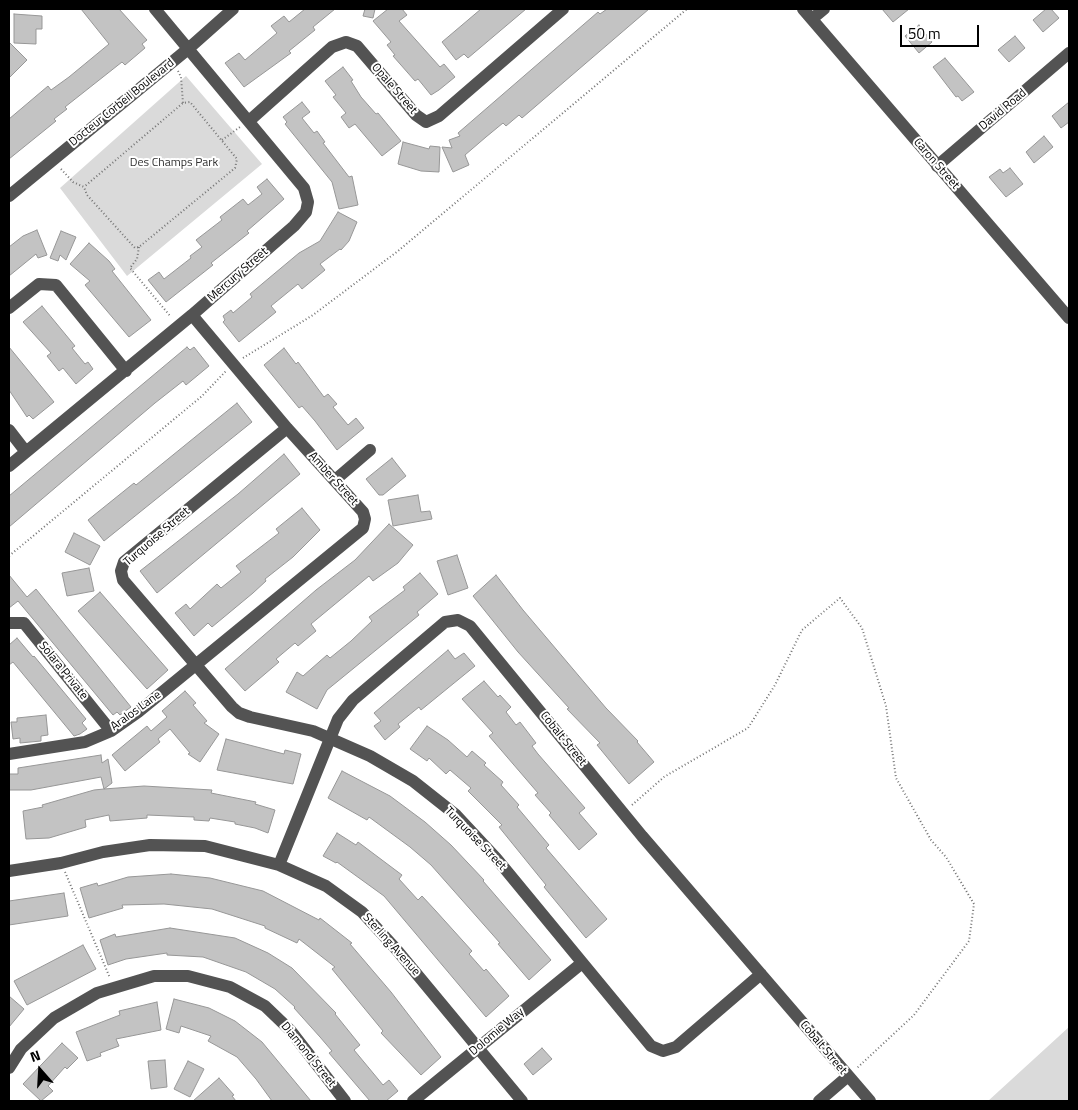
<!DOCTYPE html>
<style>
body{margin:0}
#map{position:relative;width:1078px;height:1110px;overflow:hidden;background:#fff;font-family:"Titillium Web",sans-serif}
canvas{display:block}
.frame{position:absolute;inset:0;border:10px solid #000;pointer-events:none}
.north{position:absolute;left:15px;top:1045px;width:50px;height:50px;-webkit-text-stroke:4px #fff;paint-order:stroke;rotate:341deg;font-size:14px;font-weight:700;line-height:20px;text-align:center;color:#000}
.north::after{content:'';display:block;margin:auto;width:18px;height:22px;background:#000;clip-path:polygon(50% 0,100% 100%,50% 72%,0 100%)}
.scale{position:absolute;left:900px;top:25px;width:79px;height:22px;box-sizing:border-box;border:2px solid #000;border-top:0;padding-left:6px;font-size:15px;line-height:18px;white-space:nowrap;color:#000;-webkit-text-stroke:4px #fff;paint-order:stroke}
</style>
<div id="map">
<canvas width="1078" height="1110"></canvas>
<div class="frame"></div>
<div class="north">N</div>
<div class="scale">50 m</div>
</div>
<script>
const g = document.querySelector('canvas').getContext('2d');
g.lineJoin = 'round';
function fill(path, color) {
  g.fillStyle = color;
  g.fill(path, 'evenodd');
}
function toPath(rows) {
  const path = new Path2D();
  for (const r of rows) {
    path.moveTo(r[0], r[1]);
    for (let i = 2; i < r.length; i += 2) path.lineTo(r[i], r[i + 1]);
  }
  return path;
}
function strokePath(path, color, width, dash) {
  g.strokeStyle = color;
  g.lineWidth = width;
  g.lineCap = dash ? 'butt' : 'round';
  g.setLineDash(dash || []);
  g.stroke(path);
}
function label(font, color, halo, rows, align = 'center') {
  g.font = font + ' "Titillium Web",sans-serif';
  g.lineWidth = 4;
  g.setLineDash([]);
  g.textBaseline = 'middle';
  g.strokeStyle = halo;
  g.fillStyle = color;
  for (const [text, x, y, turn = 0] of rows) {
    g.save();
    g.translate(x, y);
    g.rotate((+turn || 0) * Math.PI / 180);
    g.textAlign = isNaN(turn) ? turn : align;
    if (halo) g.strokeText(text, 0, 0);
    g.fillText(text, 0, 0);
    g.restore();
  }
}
fill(toPath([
 [186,76,262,164,127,276,60,188],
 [1069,1027,1069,1101,988,1101]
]), '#dadada');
const building = toPath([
 [81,9,119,9,147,40,142,44,145,48,125,65,122,62,65,107,67,109,54,119,56,121,9,159,9,119,48,86,51,90,69,77,109,44,81,9],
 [305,9,335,9,313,27,315,30,289,51,291,53,244,87,225,63,239,53,245,60,277,33,271,26,284,16,289,22,305,9],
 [365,9,375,9,373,18,363,16,365,9],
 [388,9,402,9,407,15,399,21,440,67,444,64,455,77,439,90,431,95,418,79,415,81,393,56,395,55,387,45,391,42,373,21,388,9],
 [481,9,526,9,468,58,464,54,456,60,442,42,481,9],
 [607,9,649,9,522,118,519,115,506,126,503,123,486,137,465,155,469,165,453,172,442,147,452,148,449,140,460,136,458,133,598,12,600,14,607,9],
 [882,9,909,9,893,22,882,9],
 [1046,9,1051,9,1059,18,1043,32,1033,20,1046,9],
 [14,14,42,16,42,29,36,29,36,44,14,43,14,14],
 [919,25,932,42,919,53,905,36,919,25],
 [1015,36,1025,48,1009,62,998,50,1015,36],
 [9,42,27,60,9,78,9,42],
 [945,58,974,92,962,101,958,96,956,97,933,67,945,58],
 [343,67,353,80,351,81,361,97,376,114,378,113,401,141,382,156,355,124,349,128,341,117,346,113,333,97,336,95,325,81,343,67],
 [302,102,310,112,302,118,314,133,317,131,325,142,323,143,349,177,352,176,358,205,339,209,332,182,285,124,287,122,283,117,302,102],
 [1069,102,1069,122,1061,128,1052,116,1069,102],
 [1044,136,1053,147,1034,163,1026,152,1044,136],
 [403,142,429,149,430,146,440,147,439,172,421,171,398,164,403,142],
 [1010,168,1023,184,1006,197,989,177,1000,169,1003,173,1010,168],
 [267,179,284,199,247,231,249,233,211,263,213,265,166,302,148,280,159,272,164,279,191,258,190,256,202,247,196,240,222,220,220,217,243,199,248,205,262,194,257,187,267,179],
 [338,212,357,222,349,241,341,250,340,249,320,264,325,270,302,289,298,284,271,306,276,312,239,342,223,322,225,320,223,316,231,310,233,313,252,297,250,294,299,253,320,241,338,212],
 [37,230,47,255,38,258,36,254,9,276,9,247,23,236,37,230],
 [61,231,76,237,66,260,60,255,58,261,50,258,61,231],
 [89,243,109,261,115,269,112,271,151,320,129,337,85,285,90,281,70,264,89,243],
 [42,306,75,346,72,348,85,364,88,362,93,369,76,384,63,368,59,371,47,356,51,353,23,322,42,306],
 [9,347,54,402,33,419,29,415,27,417,9,390,9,347],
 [187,347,190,350,194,347,209,366,186,385,183,381,155,403,9,527,9,496,187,347],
 [284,348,296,364,298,362,324,397,328,394,337,404,333,407,348,425,356,418,364,428,337,450,315,421,302,406,299,408,264,365,284,348],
 [237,403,252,422,104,541,88,520,134,483,136,485,237,403],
 [284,454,300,474,157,593,140,571,238,494,284,454],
 [392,458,406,476,383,495,379,495,366,479,392,458],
 [418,495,421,512,430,511,432,519,393,526,388,500,418,495],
 [302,508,320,530,293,557,265,579,266,581,253,593,212,627,208,623,194,636,175,613,186,604,190,609,217,584,221,588,241,572,236,566,279,533,276,529,302,508],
 [389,524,413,545,398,563,373,581,369,576,311,624,316,631,298,646,295,643,276,659,279,662,245,691,225,669,316,590,355,560,389,524],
 [74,533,100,546,90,565,65,552,74,533],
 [457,555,468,588,448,595,437,561,457,555],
 [89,568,94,591,67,596,62,573,89,568],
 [420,573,438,594,417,612,419,615,327,690,317,709,286,692,297,672,303,676,327,655,330,658,351,641,372,621,369,617,405,590,403,587,420,573],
 [9,575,27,597,36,589,131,707,120,715,117,712,113,715,18,601,9,608,9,575],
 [496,575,523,610,606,708,638,741,637,742,654,762,629,784,597,745,600,743,567,709,569,708,518,652,473,596,496,575],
 [100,592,168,670,147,689,78,611,100,592],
 [17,638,33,657,34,656,86,719,82,723,87,729,80,734,74,736,13,662,9,665,9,645,17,638],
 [448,650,455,659,464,653,475,666,421,710,419,707,398,724,400,727,385,740,374,726,381,721,374,713,448,650],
 [484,681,498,697,500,695,511,707,506,712,516,725,520,722,536,743,532,746,538,754,585,808,579,813,597,834,579,850,549,815,551,813,535,795,538,793,489,736,493,733,462,699,484,681],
 [185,691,196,703,193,705,207,721,204,723,219,734,200,762,188,754,190,753,170,729,158,739,160,742,125,771,112,755,147,726,151,731,167,717,162,711,185,691],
 [46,715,48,735,41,736,41,741,20,743,20,738,13,739,11,722,17,722,17,718,46,715],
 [427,726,448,740,467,757,472,751,486,763,484,765,503,782,501,785,519,805,517,807,549,845,546,848,607,919,586,938,544,887,546,885,499,827,502,825,468,791,471,788,450,770,446,774,429,758,427,761,410,749,427,726],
 [226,739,284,754,285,750,301,754,293,784,217,770,226,739],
 [101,755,102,763,108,759,112,783,104,789,144,786,212,790,211,793,256,802,255,804,275,810,268,833,255,828,235,824,235,822,210,818,209,821,194,820,194,817,147,815,147,818,110,821,109,815,85,820,86,827,49,838,26,839,23,811,43,807,42,805,94,790,104,789,101,777,31,790,9,790,9,774,18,774,18,768,101,755],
 [342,771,390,796,425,822,451,845,484,880,483,881,551,960,529,980,498,944,500,943,431,865,410,847,369,817,367,820,328,798,342,771],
 [337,833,356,845,358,842,402,875,399,879,418,900,422,896,435,910,472,951,469,954,484,971,486,969,509,996,486,1017,384,896,337,862,336,863,323,856,337,833],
 [171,874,210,878,263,891,319,920,320,918,352,943,350,944,391,992,441,1057,421,1075,381,1033,383,1031,332,969,335,967,299,939,297,943,265,928,265,926,212,909,164,904,122,905,123,908,89,918,80,888,97,883,98,886,128,877,171,874],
 [64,893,68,916,9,925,9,901,64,893],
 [170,928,235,938,268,953,292,968,336,1013,335,1014,360,1045,354,1050,383,1085,389,1080,398,1091,386,1101,370,1101,329,1053,332,1051,320,1037,294,1008,295,1007,275,989,246,972,203,957,167,955,167,953,126,959,108,965,100,940,115,934,116,937,170,928],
 [83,945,96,969,27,1005,14,981,83,945],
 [9,996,24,1009,9,1027,9,996],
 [174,999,209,1008,235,1021,262,1042,311,1101,272,1101,256,1079,237,1057,208,1041,211,1036,181,1026,179,1033,166,1029,174,999],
 [157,1002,161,1030,116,1039,119,1046,100,1053,101,1056,87,1061,76,1032,120,1015,119,1011,157,1002],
 [62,1043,78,1058,67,1069,65,1067,48,1086,53,1091,41,1101,23,1084,62,1043],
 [542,1048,552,1059,533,1075,524,1064,542,1048],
 [165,1060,167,1087,151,1089,148,1061,165,1060],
 [188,1061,204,1069,190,1097,174,1089,188,1061],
 [219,1078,234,1095,232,1096,236,1101,193,1101,219,1078]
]);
fill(building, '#c3c3c3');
strokePath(building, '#979797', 1);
strokePath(toPath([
 [178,71,181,77,183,103],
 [222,140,240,127],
 [61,169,73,182,84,187,87,195,135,248,139,247,235,168,237,159,190,102,183,103,84,187],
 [139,247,137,259,130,268,171,317],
 [243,358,313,315,398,251,687,9],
 [9,556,202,396,226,371],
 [632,805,664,777,748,728,775,685,802,630,840,598,862,628,886,706,896,778,931,840,946,857,974,904,969,941,914,1015,857,1068],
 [65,872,110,978]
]), '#757575', 2, [1, 2.5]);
strokePath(toPath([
 [803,9,1069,318],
 [812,19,824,9],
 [249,121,332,47,346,42,357,46,416,115,426,122,439,116,563,9],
 [937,166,1069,53],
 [9,196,188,49,233,9],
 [9,308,39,284,56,285,126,371],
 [287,428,124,562,121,571,123,580,232,707,239,713,250,717,313,731,370,756,413,781,456,815,496,858,651,1046,663,1051,676,1047,761,974],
 [9,430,26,452],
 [9,466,192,315,294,226,306,212,308,202,304,188,155,9],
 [335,480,370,450],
 [9,623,24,623,111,731],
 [9,754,85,742,111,731,138,712,363,528,365,519,363,512,287,428,192,315],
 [279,865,338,719,353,700,445,622,458,620,470,626,642,836,870,1101],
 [9,871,61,863,103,852,150,845,205,846,279,865,326,886,362,912,396,949,522,1101],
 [9,1068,21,1049,54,1018,97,993,154,976,188,976,230,987,265,1006,290,1030,345,1101],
 [413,1101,582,963],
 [819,1101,847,1077]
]), '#535353', 12);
label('12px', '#000', '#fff', [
 ["Opale Street",394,89,49],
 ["Docteur Corbeil Boulevard",122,103,-39],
 ["David Road",1003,110,-40],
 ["Caron Street",936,164,49],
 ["Mercury Street",238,275,-41],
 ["Amber Street",333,479,48],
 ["Turquoise Street",157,537,-41],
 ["Solara Private",63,671,51],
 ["Aralos Lane",136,711,-36],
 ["Cobalt Street",563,739,51],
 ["Turquoise Street",475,839,46],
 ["Sterling Avenue",391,945,48],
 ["Dolomie Way",497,1032,-40],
 ["Cobalt Street",823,1048,50],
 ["Diamond Street",308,1055,51]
]);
label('12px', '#313131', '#fff', [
 ["Des Champs Park",174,163]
]);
</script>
